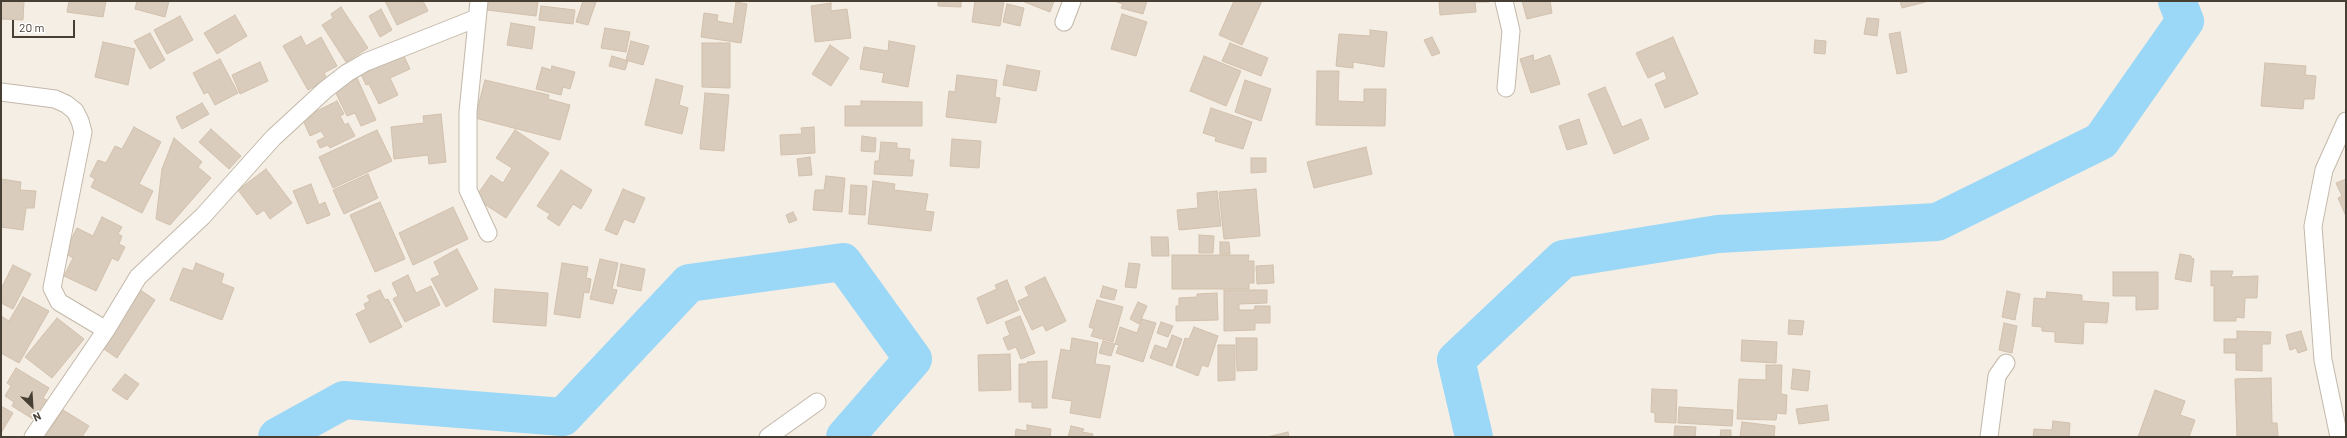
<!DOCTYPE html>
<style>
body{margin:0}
#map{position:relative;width:2347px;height:438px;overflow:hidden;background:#f4eee5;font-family:Barlow,sans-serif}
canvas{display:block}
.frame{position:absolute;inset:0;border:2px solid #473e34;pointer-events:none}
.north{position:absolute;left:12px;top:386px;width:40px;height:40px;-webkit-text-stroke:3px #fff;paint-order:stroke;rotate:155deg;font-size:11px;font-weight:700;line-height:16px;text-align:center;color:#473e34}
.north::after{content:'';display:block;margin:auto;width:14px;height:18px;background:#473e34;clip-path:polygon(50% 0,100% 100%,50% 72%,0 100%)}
.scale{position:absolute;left:12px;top:20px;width:63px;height:18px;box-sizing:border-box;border:2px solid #473e34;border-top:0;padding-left:5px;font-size:12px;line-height:14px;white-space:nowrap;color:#473e34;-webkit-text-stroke:3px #fff;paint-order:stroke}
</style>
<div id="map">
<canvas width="2347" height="438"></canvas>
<div class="frame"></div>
<div class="north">N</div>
<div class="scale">20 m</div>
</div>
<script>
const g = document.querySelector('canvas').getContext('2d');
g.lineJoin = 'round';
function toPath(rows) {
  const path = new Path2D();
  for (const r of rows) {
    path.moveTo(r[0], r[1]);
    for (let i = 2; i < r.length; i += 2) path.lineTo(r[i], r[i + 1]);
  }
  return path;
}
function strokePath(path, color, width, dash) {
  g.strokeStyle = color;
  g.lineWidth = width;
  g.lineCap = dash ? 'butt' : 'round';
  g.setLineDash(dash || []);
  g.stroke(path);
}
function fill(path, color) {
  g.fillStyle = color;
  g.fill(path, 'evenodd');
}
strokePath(toPath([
 [277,437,344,400,563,417,689,283,843,262,913,359,845,437],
 [1474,437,1456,360,1563,259,1718,234,1937,222,2101,141,2185,21,2177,1]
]), '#9bd7f6', 38);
const building = toPath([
 [1,1,24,1,23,20,1,19,1,1],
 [69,1,106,1,103,17,67,12,69,1],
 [137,1,169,1,165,17,135,9,137,1],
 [385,1,423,1,428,11,397,25,385,1],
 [488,1,538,1,536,16,487,10,488,1],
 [583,1,596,2,588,25,576,22,583,1],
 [938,1,961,1,961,7,938,6,938,1],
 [975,1,1004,1,1000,26,972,22,975,1],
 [1022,1,1054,1,1050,12,1022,1],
 [1114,1,1147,1,1143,14,1121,8,1123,4,1114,1],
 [1234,1,1262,1,1242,45,1219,35,1234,1],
 [1439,1,1489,1,1489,2,1475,2,1476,12,1440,15,1439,1],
 [1522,1,1550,1,1552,13,1527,19,1522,1],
 [1900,1,1929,1,1902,8,1900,1],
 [736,2,747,4,741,43,701,37,704,13,718,15,717,21,733,24,736,2],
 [831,3,831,11,847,9,851,38,815,42,811,6,831,3],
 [1007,4,1024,8,1020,26,1003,22,1007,4],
 [541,6,575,10,573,24,539,20,541,6],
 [341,7,368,48,346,62,322,25,333,18,331,14,341,7],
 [381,9,392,30,380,37,369,16,381,9],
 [1122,14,1147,22,1136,56,1111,49,1122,14],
 [235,15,247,36,217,54,204,33,235,15],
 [180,16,193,40,167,54,154,30,180,16],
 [1867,18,1879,19,1877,36,1864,34,1867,18],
 [511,23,535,27,532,49,507,45,511,23],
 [605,28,630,32,626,52,601,48,605,28],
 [1370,30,1387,32,1384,67,1353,62,1353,68,1336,66,1339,34,1370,36,1370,30],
 [1900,32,1907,72,1897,74,1889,34,1900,32],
 [150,33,165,60,150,69,134,41,150,33],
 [301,36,306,46,321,37,337,66,324,73,327,79,308,90,283,46,301,36],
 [1432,37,1440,53,1432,56,1424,40,1432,37],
 [1673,37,1698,94,1665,108,1655,84,1667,79,1664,71,1648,78,1636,53,1673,37],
 [1815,40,1826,41,1825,54,1814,53,1815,40],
 [631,41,649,46,643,65,626,60,631,41],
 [889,41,915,46,908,87,882,82,884,73,860,69,864,47,888,51,889,41],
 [103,42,135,49,128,85,95,77,103,42],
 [702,43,730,43,730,88,702,87,702,43],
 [1230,43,1268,58,1261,76,1222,61,1230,43],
 [830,45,849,58,831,86,812,74,830,45],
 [402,52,410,69,390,78,398,95,379,104,369,84,366,85,360,72,402,52],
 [1533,55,1534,61,1550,55,1560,84,1531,93,1520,59,1533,55],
 [612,56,628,61,625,70,609,66,612,56],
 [1204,56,1241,71,1226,106,1190,91,1204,56],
 [220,59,238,93,215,105,208,92,204,94,193,73,220,59],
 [260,62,268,81,240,94,232,75,260,62],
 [2265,63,2306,66,2305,75,2316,76,2314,99,2304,99,2303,109,2261,106,2265,63],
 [1007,65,1040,71,1036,91,1003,85,1007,65],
 [552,66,575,72,570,89,563,87,561,95,536,89,542,67,551,70,552,66],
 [1317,71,1339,71,1338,101,1364,102,1364,89,1386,89,1385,126,1316,125,1317,71],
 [957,75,997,80,995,97,1000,98,996,123,946,117,949,91,955,92,957,75],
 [357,78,376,120,361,126,355,113,347,116,334,89,357,78],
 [656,79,683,86,679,105,688,108,682,134,645,125,656,79],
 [485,80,549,95,548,99,570,105,560,140,475,118,485,80],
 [1245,80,1271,89,1261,121,1235,112,1245,80],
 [1605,87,1622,127,1641,119,1649,139,1614,154,1588,94,1605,87],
 [705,93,729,95,724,151,700,149,705,93],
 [337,101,344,114,340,116,345,125,348,123,355,136,330,148,328,145,320,148,317,141,325,137,321,131,310,136,303,120,314,115,313,113,337,101],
 [861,101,922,102,922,126,845,126,845,106,861,106,861,101],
 [202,103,209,114,182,129,176,117,202,103],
 [1211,108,1252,122,1243,149,1215,141,1216,137,1203,133,1211,108],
 [441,114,446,162,429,164,428,155,394,159,391,127,424,123,423,116,441,114],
 [1579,119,1587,144,1567,150,1559,126,1579,119],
 [134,127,161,142,139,184,153,191,142,213,91,187,95,179,90,176,98,160,106,163,115,146,122,149,134,127],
 [814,127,815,153,781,155,780,135,802,134,801,128,814,127],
 [211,129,241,156,229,169,199,142,211,129],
 [377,130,392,161,333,188,319,157,377,130],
 [515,130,549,153,506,218,475,198,491,175,503,183,512,168,496,158,515,130],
 [862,136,876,138,875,152,861,151,862,136],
 [174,138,202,162,198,167,211,178,170,225,156,219,162,169,174,138],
 [952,139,981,141,979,168,950,166,952,139],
 [881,142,897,143,897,148,910,149,909,160,914,160,912,176,874,174,875,161,879,161,881,142],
 [1366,147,1372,174,1314,188,1307,162,1366,147],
 [810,157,812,175,799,176,797,159,810,157],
 [1251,158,1266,158,1266,172,1251,173,1251,158],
 [266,169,292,203,270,219,264,210,257,215,238,190,266,169],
 [561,170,592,190,581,209,573,204,559,226,547,218,550,214,537,206,561,170],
 [368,174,378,198,344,214,333,190,368,174],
 [826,176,845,178,842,212,813,210,815,190,824,190,826,176],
 [1,179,21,182,20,190,36,191,34,208,26,208,23,230,1,227,1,179],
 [2346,179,2346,216,2338,198,2342,196,2336,183,2346,179],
 [873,181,895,184,894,190,928,194,925,211,934,212,931,231,868,224,873,181],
 [311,184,319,205,325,202,330,215,307,224,293,191,311,184],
 [851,185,867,186,865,215,849,214,851,185],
 [623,189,645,198,634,223,624,219,617,235,605,230,623,189],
 [1256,189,1260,236,1224,239,1219,192,1256,189],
 [1217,191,1221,226,1179,230,1177,210,1198,208,1197,193,1217,191],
 [380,202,405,259,375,272,350,215,380,202],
 [453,207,468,239,413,265,399,233,453,207],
 [793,212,797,220,789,223,786,215,793,212],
 [102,217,122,227,118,234,122,236,119,244,125,247,118,261,112,258,96,291,64,276,73,258,64,253,77,228,93,236,102,217],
 [1199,235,1214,236,1213,253,1199,253,1199,235],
 [1151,237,1168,237,1169,256,1152,256,1151,237],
 [1220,242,1229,242,1230,254,1220,254,1220,242],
 [457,249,478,289,446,307,431,279,440,275,434,262,457,249],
 [2180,254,2191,256,2191,258,2194,259,2191,282,2175,279,2180,254],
 [1172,255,1249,255,1248,261,1254,261,1254,283,1249,283,1249,289,1172,289,1172,255],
 [600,259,618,263,612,289,617,290,613,304,590,299,600,259],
 [196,263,224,274,221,283,234,288,222,320,170,300,183,268,193,271,196,263],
 [562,263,588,267,586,278,591,279,589,293,584,292,580,318,554,314,562,263],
 [1129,263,1140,264,1136,288,1125,287,1129,263],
 [621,264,645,269,641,291,617,286,621,264],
 [13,265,31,274,13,309,1,303,1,289,13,265],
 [1273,265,1274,283,1257,284,1256,266,1273,265],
 [2211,271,2233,271,2231,277,2258,276,2257,298,2245,298,2244,318,2236,317,2236,321,2214,321,2214,285,2211,286,2211,271],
 [2113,272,2158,272,2158,309,2136,310,2136,296,2113,296,2113,272],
 [408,275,416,293,431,286,440,305,405,322,393,299,398,296,392,283,408,275],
 [1045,277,1066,321,1046,331,1043,325,1032,330,1018,301,1029,296,1025,287,1045,277],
 [1007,280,1019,310,987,324,977,298,997,289,995,285,1007,280],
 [1103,286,1117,290,1114,300,1100,297,1103,286],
 [139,289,155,300,117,358,101,347,139,289],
 [495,289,548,293,546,326,493,322,495,289],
 [380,290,385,300,388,299,402,327,370,343,356,314,366,309,364,304,370,301,367,296,380,290],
 [1224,290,1267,290,1267,303,1239,304,1239,310,1254,310,1255,306,1270,306,1270,323,1255,323,1255,330,1224,331,1224,290],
 [2007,291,2020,294,2015,320,2002,317,2007,291],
 [2047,292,2082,295,2082,301,2109,303,2107,323,2084,322,2083,344,2055,342,2055,332,2042,331,2042,327,2032,326,2034,298,2046,299,2047,292],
 [1217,293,1218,320,1176,321,1176,306,1179,306,1179,298,1197,297,1197,294,1217,293],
 [23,297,49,311,19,363,1,353,1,316,9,321,23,297],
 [1097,300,1123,307,1113,342,1091,336,1094,329,1089,327,1097,300],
 [1138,302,1147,306,1139,324,1130,319,1138,302],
 [1020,316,1035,353,1021,359,1016,347,1008,350,1003,338,1010,335,1005,322,1020,316],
 [57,318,84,339,52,378,25,357,57,318],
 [1142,319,1156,323,1143,362,1116,353,1119,345,1115,344,1120,327,1137,333,1142,319],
 [1789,320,1804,321,1802,335,1788,334,1789,320],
 [1161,322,1173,326,1168,337,1157,333,1161,322],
 [2004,323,2017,326,2012,353,1999,350,2004,323],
 [1194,327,1218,336,1208,367,1202,365,1198,376,1176,367,1185,338,1189,339,1194,327],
 [2237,331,2271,332,2270,344,2262,344,2262,371,2236,370,2236,353,2224,353,2224,339,2237,339,2237,331],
 [2301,331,2307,350,2298,353,2296,348,2290,350,2286,335,2301,331],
 [1172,335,1182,339,1172,366,1150,358,1155,345,1167,349,1172,335],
 [1072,338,1098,343,1095,364,1110,366,1100,418,1070,413,1072,401,1052,398,1061,349,1070,351,1072,338],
 [1236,338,1257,338,1257,370,1237,371,1236,338],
 [1742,340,1777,342,1776,363,1741,361,1742,340],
 [1103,341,1115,344,1111,356,1099,353,1103,341],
 [1218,345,1235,345,1235,380,1218,381,1218,345],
 [1010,354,1011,390,979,391,978,355,1010,354],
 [1047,361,1047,408,1032,408,1032,402,1019,402,1019,364,1027,364,1027,362,1047,361],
 [1766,365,1782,365,1781,394,1787,395,1786,414,1777,413,1776,420,1737,419,1739,379,1766,380,1766,365],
 [16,368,49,388,43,398,48,401,36,421,12,406,14,402,5,396,11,386,7,383,16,368],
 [1793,369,1810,371,1808,391,1791,389,1793,369],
 [125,374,139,384,127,400,112,390,125,374],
 [2271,378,2272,423,2277,423,2278,437,2237,437,2235,379,2271,378],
 [1652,389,1677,390,1676,423,1655,422,1655,413,1651,412,1652,389],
 [2155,390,2185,401,2180,415,2195,420,2189,437,2138,437,2155,390],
 [1827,405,1829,420,1799,424,1796,409,1827,405],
 [1,406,13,413,1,433,1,406],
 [1679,407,1733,410,1732,426,1678,423,1679,407],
 [63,410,89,426,82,437,45,437,63,410],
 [2053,421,2070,423,2069,437,2033,437,2034,429,2052,430,2053,421],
 [1742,422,1775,426,1774,437,1740,437,1742,422],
 [1027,425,1051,429,1050,437,1015,437,1016,429,1027,431,1027,425],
 [1071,426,1084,429,1082,432,1093,434,1092,437,1068,437,1071,426],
 [1675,426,1696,427,1695,437,1674,437,1675,426],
 [1721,430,1731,430,1731,437,1720,437,1721,430],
 [1288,432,1289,437,1267,437,1288,432]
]);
fill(building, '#d9ccbc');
strokePath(building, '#d2c0ac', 1);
const street = toPath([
 [479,1,468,112,468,190,488,233],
 [1504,1,1511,31,1506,88],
 [1064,22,1072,1],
 [1,92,55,99,66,104,75,111,80,121,83,132,52,288,59,302,106,330],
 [33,437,106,330,138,277,203,216,273,138,325,90,347,73,366,62,477,18],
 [768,437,817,402],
 [1989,437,1997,376,2006,363],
 [2339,437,2323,360,2313,226,2324,170,2346,121]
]);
strokePath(street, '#c3b8a9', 19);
strokePath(street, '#fff', 17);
</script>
